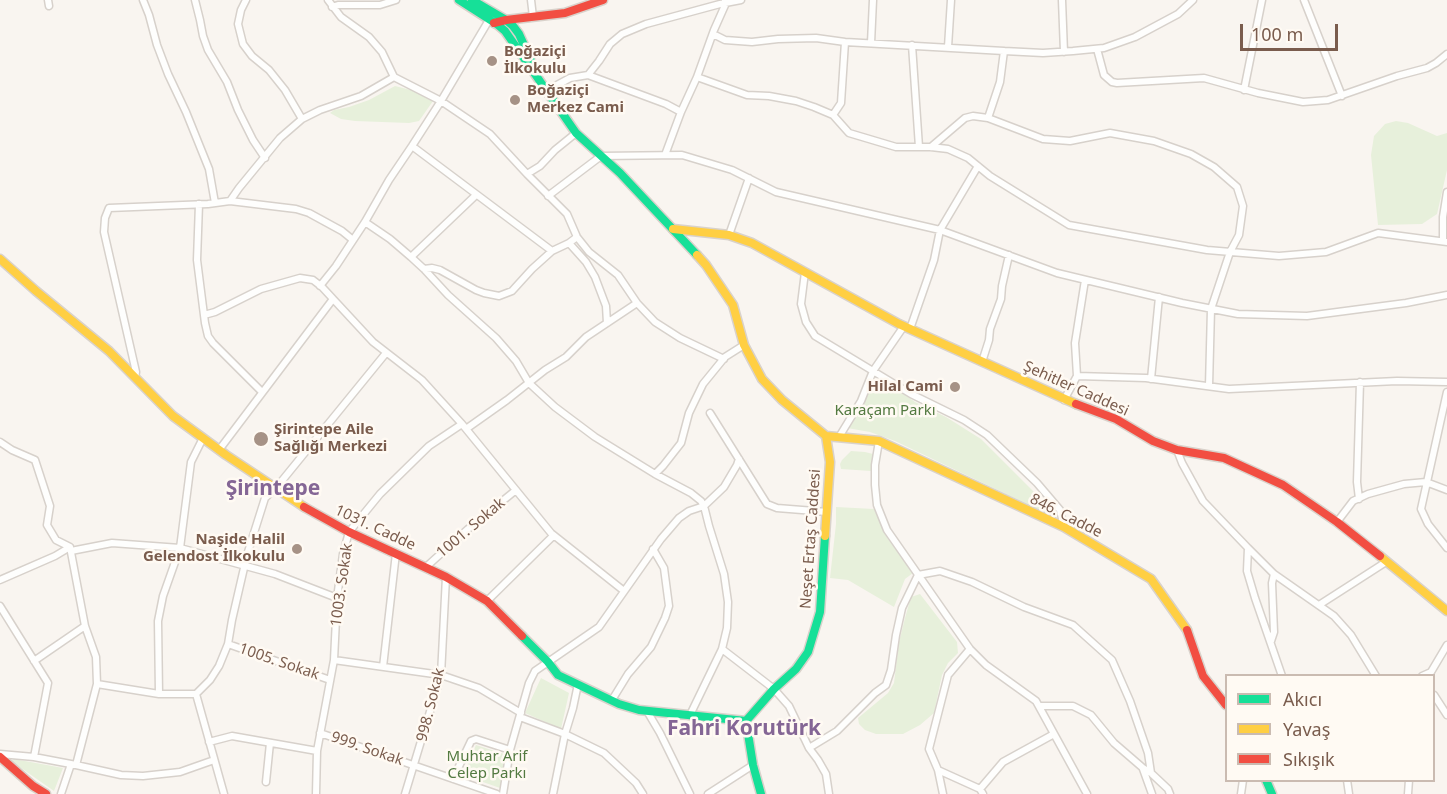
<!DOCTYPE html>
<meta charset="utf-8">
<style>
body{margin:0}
#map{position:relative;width:1447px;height:794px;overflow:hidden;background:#f9f5f0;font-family:"Noto Sans",sans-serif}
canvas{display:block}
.legend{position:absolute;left:1225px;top:674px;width:210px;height:108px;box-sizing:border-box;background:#fffaf3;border:2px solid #cabbb1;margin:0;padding:8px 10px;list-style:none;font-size:18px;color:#7a5c4d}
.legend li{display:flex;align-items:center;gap:12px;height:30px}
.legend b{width:30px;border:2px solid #cabbb1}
.scale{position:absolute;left:1240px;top:24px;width:98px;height:27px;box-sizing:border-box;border:3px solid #7a5c4d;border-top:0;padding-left:8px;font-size:18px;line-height:21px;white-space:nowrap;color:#7a5c4d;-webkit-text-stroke:4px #fffaf3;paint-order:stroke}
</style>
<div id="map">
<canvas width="1447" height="794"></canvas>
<ul class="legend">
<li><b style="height:8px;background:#16e098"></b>Akıcı</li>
<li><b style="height:8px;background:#ffcf43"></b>Yavaş</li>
<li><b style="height:8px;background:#f24e42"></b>Sıkışık</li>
</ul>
<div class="scale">100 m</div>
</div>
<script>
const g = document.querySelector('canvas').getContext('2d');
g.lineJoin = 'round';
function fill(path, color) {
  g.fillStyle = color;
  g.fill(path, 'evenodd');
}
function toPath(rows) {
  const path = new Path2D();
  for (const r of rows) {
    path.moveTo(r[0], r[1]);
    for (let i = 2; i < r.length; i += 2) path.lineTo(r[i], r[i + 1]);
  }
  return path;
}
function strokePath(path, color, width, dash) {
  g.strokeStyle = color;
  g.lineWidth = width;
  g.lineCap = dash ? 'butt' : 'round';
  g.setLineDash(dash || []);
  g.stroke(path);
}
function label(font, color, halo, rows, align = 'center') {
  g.font = font + ' "Noto Sans",sans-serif';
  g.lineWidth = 5;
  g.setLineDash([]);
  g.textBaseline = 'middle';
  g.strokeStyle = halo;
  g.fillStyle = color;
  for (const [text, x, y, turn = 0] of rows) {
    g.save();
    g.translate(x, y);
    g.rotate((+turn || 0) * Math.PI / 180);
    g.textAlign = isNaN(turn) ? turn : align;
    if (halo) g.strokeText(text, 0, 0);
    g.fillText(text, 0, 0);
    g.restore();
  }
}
fill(toPath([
 [395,86,415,91,433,101,419,121,409,123,355,121,341,119,330,113,334,110,349,107,369,100],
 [1396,121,1408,123,1437,136,1447,133,1447,170,1437,214,1422,224,1378,225,1371,155,1374,136,1385,124],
 [876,379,891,385,915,402,946,417,981,439,1055,513,1056,518,895,441,870,432,847,428,867,390],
 [851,451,865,452,873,454,871,471,841,469,840,464,842,460],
 [836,507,874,509,886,536,913,573,905,579,894,607,848,580,830,578,836,524],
 [920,594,957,642,958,653,948,663,942,675,934,713,920,725,903,734,876,734,865,730,859,724,858,718,888,693,894,683,899,642,905,618,911,597],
 [541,678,569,693,561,729,525,713],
 [476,745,507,755,500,788,463,775],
 [14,759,63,768,54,791,11,761]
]), '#e7f0db');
const street = toPath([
 [48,0,49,6],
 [143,0,149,15,157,45,168,74,186,112,209,169,215,203],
 [195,0,200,20,203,36,208,50,227,82,238,110,253,140,265,158],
 [246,0,241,10,238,24,243,44,252,56,269,70,285,90,302,119],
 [328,0,341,17,369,37,382,52,394,77],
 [531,0,533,17],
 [1062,0,1064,52],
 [1304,0,1342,96],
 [332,7,338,5,380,5,396,0],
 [713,34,725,40,752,42,778,39,816,38,845,42,1004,51,1043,53,1073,51,1104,48,1135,37,1178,14,1193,0],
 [871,43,873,0],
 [912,45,919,147],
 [948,47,951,0],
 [1097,49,1104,75,1112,82,1117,83,1204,78,1258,93,1303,102,1328,100,1397,76,1427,68,1436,63,1447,54],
 [588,75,599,61,610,44,622,34,646,24,720,4,741,0],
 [394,77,441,101,490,134,527,174,567,214,577,237,589,252,618,275,637,303,655,322,680,338,724,359],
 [697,77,747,95,769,96,796,101,814,107,833,115,849,133,896,147,931,147,948,149,968,158,990,176,1069,225,1207,250,1279,256,1326,252,1378,233,1447,242],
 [1244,90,1262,0],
 [546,91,570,78,588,75,666,104,681,112],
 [833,115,841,103,845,42],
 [988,118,1000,82,1004,51],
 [412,146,552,251],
 [931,147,965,118,973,116,988,118,1043,139,1070,141,1110,133,1154,141,1191,154,1214,167,1237,187,1243,206,1239,235,1230,252,1211,309,1209,386],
 [665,155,681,112,697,77,714,30,726,3,725,1],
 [527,174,540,166,555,150,576,133],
 [548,196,601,156,682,155,732,170,776,192,940,230,1057,273,1182,303,1238,314,1307,316,1406,303,1447,295],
 [230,201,296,209,309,213,342,231,353,240],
 [199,204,197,260,205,323,208,336,213,343,262,392],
 [365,222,390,239,411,257,424,269,448,295,496,338,516,361,529,383,555,407,595,437,655,474,691,493,701,501,704,506,709,526,724,574,728,602,727,628,722,649,690,715],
 [729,235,749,178],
 [1443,241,1443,217,1447,192],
 [569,243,586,262,595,277,606,306,607,323],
 [411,257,476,195],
 [424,269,432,268,440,270,476,290,484,293,499,296,512,291,532,269,552,251,569,243,577,237],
 [805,272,801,304,806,322,815,336,911,394,964,420,987,435,1037,483,1060,510,1064,527],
 [320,286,336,266,365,222,389,180,412,146,441,101,489,20],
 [204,315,215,312,261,289,300,278,313,280,322,287,373,342,422,380,462,424,551,533,624,591],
 [910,329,934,260,940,230,978,166],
 [982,362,989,340,990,329,1001,299,1002,286,1009,255],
 [1077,376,1075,343,1085,280],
 [135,378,136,372,104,232,105,218,109,208,208,204,230,201,239,188,280,138,302,119,320,110,361,96,394,77],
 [1151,379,1159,297],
 [1447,392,1421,509,1428,524,1447,548],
 [1064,400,1077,376,1146,378,1229,389,1397,381,1447,382],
 [710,413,767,504,777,508,827,512],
 [466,429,507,400,545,370,566,357,586,337,637,303],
 [839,437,861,401,873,371,904,326],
 [879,441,875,465,875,485,877,505,887,530,970,649,986,665,1036,701,1087,794],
 [0,442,12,450,35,460,50,506,47,525,56,540,70,547,85,626,96,657,97,684,76,765],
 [219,450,333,299],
 [1177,450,1182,463,1203,501,1248,548,1247,571,1255,598,1282,676],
 [655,474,663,466,681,443,689,413,703,384,725,357,744,345],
 [1359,499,1357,482,1360,382],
 [1337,522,1353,501,1368,494,1404,484,1426,482,1447,490],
 [1248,548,1274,574,1334,616,1351,635,1376,676],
 [71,551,112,543,180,548,275,574,337,598],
 [426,567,468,529,516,490],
 [918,575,940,571,972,582,1024,607,1073,625,1112,660,1130,701,1148,753,1151,773],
 [0,580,55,556,70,547],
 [487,601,553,536],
 [1319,605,1386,562],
 [0,606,48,683,34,757],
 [1271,641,1274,632,1272,583,1274,574],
 [228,644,330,680],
 [722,649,774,689,789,706,809,748,818,760,826,774,829,794],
 [334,660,441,675,479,688,521,713],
 [34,661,85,626],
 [383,667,396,553],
 [1422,676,1431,672,1447,645],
 [97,684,159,694,196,694,210,680,219,666,228,644,232,620,247,555,265,498,276,488,386,353],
 [159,694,158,621,163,596,180,548,191,462,203,438],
 [196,694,224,794],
 [1434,695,1447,715],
 [612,700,628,674,651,647,665,618,669,606,664,568,653,549],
 [1039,706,1073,706,1091,715,1114,743,1143,768,1151,773,1168,789,1170,794],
 [647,711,660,733,690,794],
 [520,717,565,734,604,753,636,783,643,794],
 [320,733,497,794],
 [209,742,232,736,317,751],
 [809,748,837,731,875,693,886,685,891,670,896,635,902,608,918,575],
 [0,754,34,757,76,765,121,775,143,776,180,772,214,760],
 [1143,769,1152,794],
 [938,770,980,789,983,794],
 [453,779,471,741,476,739,510,750],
 [1347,780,1349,794],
 [266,782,270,743],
 [980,789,1003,762,1054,734],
 [61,794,71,764],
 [316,794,317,751,334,660,337,598,343,554,349,532,380,494,429,446,462,424],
 [405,794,441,675,446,577],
 [503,794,510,750,529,683,535,671,599,627,661,539,679,518,689,511,704,506,724,487,737,465,739,459],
 [553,794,565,734,573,708,578,684],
 [708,794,753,765],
 [943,794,938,770,929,749,948,675,970,649],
 [1241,794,1243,780],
 [1408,794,1409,780]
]);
const fast = toPath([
 [459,0,498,25,505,31,576,133,620,173,697,255],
 [472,0,506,20,513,26,519,34,532,63],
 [522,636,548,662,558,675,619,704,639,710,746,721],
 [1266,780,1272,794],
 [761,794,753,765,746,721,774,689,796,669,808,652,820,612,825,536]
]);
const slow = toPath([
 [673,229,729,235,752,243,899,324,1076,404],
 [697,255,706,265,733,305,744,345,762,379,782,400,826,436,830,462,825,536],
 [0,259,36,291,109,351,173,416,226,455,304,507],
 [826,436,879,441,1064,527,1151,579,1187,630],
 [1380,556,1447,611]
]);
const jam = toPath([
 [494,23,506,20,565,13,603,0],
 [1076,404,1116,419,1153,441,1177,450,1224,458,1283,485,1337,522,1380,556],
 [304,507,349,532,446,577,487,601,522,636],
 [1187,630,1203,676,1226,705],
 [0,757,33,786,46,794]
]);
strokePath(street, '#d7d1cb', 9);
strokePath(fast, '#d9d2cb', 11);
strokePath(slow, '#d9d2cb', 11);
strokePath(jam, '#d9d2cb', 11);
strokePath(street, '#fefefd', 6);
strokePath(fast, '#16e098', 8);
strokePath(slow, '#ffcf43', 8);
strokePath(jam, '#f24e42', 8);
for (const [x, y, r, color] of [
 [492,61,6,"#a69286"],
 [515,100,6,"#a69286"],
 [955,387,6,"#a69286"],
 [261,439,8,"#a69286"],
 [297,549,6,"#a69286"]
]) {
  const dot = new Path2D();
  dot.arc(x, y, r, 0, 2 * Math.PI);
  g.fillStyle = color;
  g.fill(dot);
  strokePath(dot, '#fffaf3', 2);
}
label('bold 15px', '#7a5c4d', '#fffaf3', [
 ["Boğaziçi",504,52],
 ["İlkokulu",504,69],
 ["Boğaziçi",527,91],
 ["Merkez Cami",527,108],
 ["Hilal Cami",943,387,"right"],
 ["Şirintepe Aile",274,430],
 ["Sağlığı Merkezi",274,447],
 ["Naşide Halil",285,540,"right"],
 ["Gelendost İlkokulu",285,557,"right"]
], 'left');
label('15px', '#7a5c4d', '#fffaf3', [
 ["Şehitler Caddesi",1076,389,24],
 ["846. Cadde",1066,516,27],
 ["1031. Cadde",375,528,25],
 ["1001. Sokak",471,528,-40],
 ["Neşet Ertaş Caddesi",811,539,-86],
 ["1003. Sokak",342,585,-82],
 ["1005. Sokak",279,662,19],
 ["998. Sokak",431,705,-76],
 ["999. Sokak",367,749,19]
]);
label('15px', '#537a41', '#fffaf3', [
 ["Karaçam Parkı",885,411],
 ["Muhtar Arif",487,757],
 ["Celep Parkı",487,774]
]);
label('bold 21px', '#846695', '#fffaf3', [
 ["Şirintepe",273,489],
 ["Fahri Korutürk",744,729]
]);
</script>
